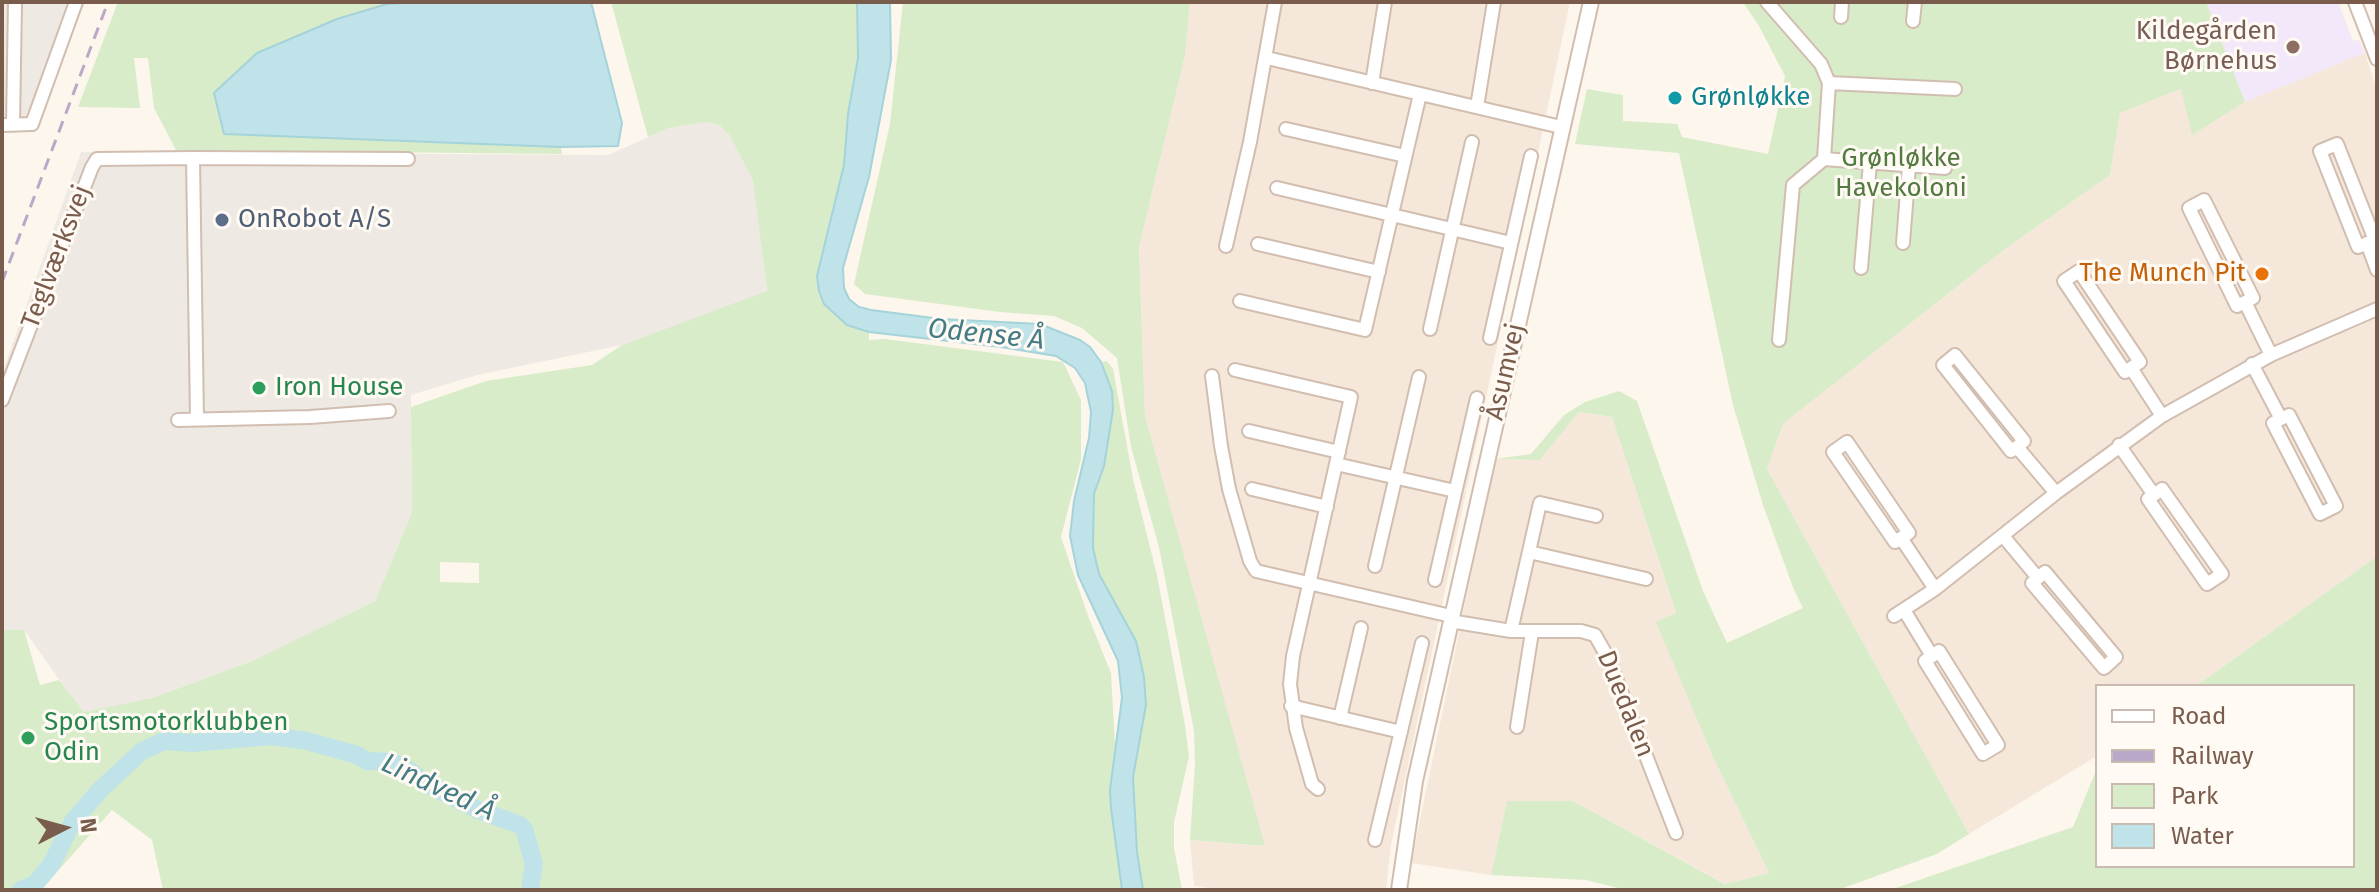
<!DOCTYPE html>
<meta charset="utf-8">
<style>
body{margin:0}
#map{position:relative;width:2379px;height:892px;overflow:hidden;background:#fdf6ec;font-family:"Fira Sans",sans-serif}
canvas{display:block}
.frame{position:absolute;inset:0;border:4px solid #7a5c4d;pointer-events:none}
.legend{position:absolute;left:2095px;top:684px;width:260px;height:184px;box-sizing:border-box;background:#fffaf3;border:2px solid #cabbb1;margin:0;padding:10px 14px;list-style:none;font-size:24px;color:#7a5c4d}
.legend li{display:flex;align-items:center;gap:16px;height:40px}
.legend b{width:40px;border:2px solid #cabbb1}
.north{position:absolute;left:24px;top:788px;width:80px;height:80px;-webkit-text-stroke:6px #fffaf3;paint-order:stroke;rotate:84deg;font-size:22px;font-weight:700;line-height:32px;text-align:center;color:#7a5c4d}
.north::after{content:'';display:block;margin:auto;width:28px;height:36px;background:#7a5c4d;clip-path:polygon(50% 0,100% 100%,50% 72%,0 100%)}
</style>
<div id="map">
<canvas width="2379" height="892"></canvas>
<div class="frame"></div>
<ul class="legend">
<li><b style="height:10px;background:#fff"></b>Road</li>
<li><b style="height:10px;background:#b9a8c9"></b>Railway</li>
<li><b style="height:22px;background:#d8ecc9"></b>Park</li>
<li><b style="height:22px;background:#bfe3e8"></b>Water</li>
</ul>
<div class="north">N</div>
</div>
<script>
const g = document.querySelector('canvas').getContext('2d');
g.lineJoin = 'round';
function fill(path, color) {
  g.fillStyle = color;
  g.fill(path, 'evenodd');
}
function toPath(rows) {
  const path = new Path2D();
  for (const r of rows) {
    path.moveTo(r[0], r[1]);
    for (let i = 2; i < r.length; i += 2) path.lineTo(r[i], r[i + 1]);
  }
  return path;
}
function strokePath(path, color, width, dash) {
  g.strokeStyle = color;
  g.lineWidth = width;
  g.lineCap = dash ? 'butt' : 'round';
  g.setLineDash(dash || []);
  g.stroke(path);
}
function label(font, color, halo, rows, align = 'center') {
  g.font = font + ' "Fira Sans",sans-serif';
  g.lineWidth = 6;
  g.setLineDash([]);
  g.textBaseline = 'middle';
  g.strokeStyle = halo;
  g.fillStyle = color;
  for (const [text, x, y, turn = 0] of rows) {
    g.save();
    g.translate(x, y);
    g.rotate((+turn || 0) * Math.PI / 180);
    g.textAlign = isNaN(turn) ? turn : align;
    if (halo) g.strokeText(text, 0, 0);
    g.fillText(text, 0, 0);
    g.restore();
  }
}
fill(toPath([
 [1190,2,1570,2,1391,845,1386,890,1226,890,1194,886,1190,840,1264,846,1145,416,1139,247,1185,56],
 [2206,2,2338,2,2353,41,2359,40,2365,53,2377,90,2377,556,2196,686,2097,686,2097,756,1969,834,1767,469,1783,424,2001,252,2110,175,2120,113,2181,89,2193,134,2245,102],
 [1579,412,1612,417,1676,614,1657,622,1712,755,1769,873,1726,884,1573,801,1507,801,1491,875,1411,863,1495,459,1540,460]
]), '#f5e8da');
fill(toPath([
 [2,2,85,2,37,126,2,130],
 [706,122,719,125,730,136,754,180,767,292,622,345,477,375,411,395,412,512,375,601,252,661,152,698,83,713,24,630,2,630,2,374,81,152,608,155,669,128]
]), '#efe9e4');
fill(toPath([
 [2206,2,2338,2,2353,41,2359,40,2365,53,2245,102]
]), '#f3e8fa');
fill(toPath([
 [118,2,409,2,406,20,560,143,562,154,176,150,154,108,148,58,134,58,140,108,78,107],
 [611,2,857,2,858,58,848,114,844,165,817,276,847,325,869,332,869,340,885,339,1063,362,1081,400,1081,459,1061,537,1088,616,1111,673,1115,744,1111,808,1122,890,163,890,152,840,112,810,41,890,2,890,2,630,24,630,40,685,59,680,84,712,152,698,252,661,375,601,412,512,411,407,486,381,592,365,622,345,767,291,753,180,730,136,719,125,706,122,669,128,648,137],
 [440,562,479,563,479,583,440,582],
 [903,2,1190,2,1185,56,1139,247,1145,416,1265,846,1190,840,1195,764,1194,731,1159,547,1131,447,1117,358,1082,328,1054,316,1000,312,865,294,854,284,890,124],
 [1743,2,2206,2,2245,102,2192,135,2181,89,2120,113,2110,175,2001,252,1783,424,1767,469,1969,834,1937,854,1838,890,1626,890,1586,880,1491,875,1507,801,1573,801,1725,884,1769,873,1712,755,1656,622,1676,613,1612,417,1579,412,1540,460,1495,459,1531,454,1564,415,1585,402,1619,391,1637,401,1703,591,1727,643,1803,608,1794,590,1763,505,1733,405,1679,153,1575,144,1587,89,1623,95,1623,121,1677,124,1682,137,1768,154,1785,76,1759,26],
 [1107,361,1113,369,1133,479,1157,575,1185,725,1189,757,1174,822,1174,848,1182,890,1143,890,1137,852,1133,777,1146,705,1144,677,1136,641,1099,574,1093,548,1094,497,1104,466,1113,410,1112,391,1101,362],
 [2377,556,2377,890,1890,890,2073,827,2097,768,2097,866,2353,866,2353,686,2196,686]
]), '#d8ecc9');
const water = toPath([
 [412,2,591,2,622,123,618,146,560,147,224,134,214,93,257,53,337,19,387,4,412,2],
 [857,2,890,2,891,60,869,177,843,268,844,288,849,299,859,307,871,310,941,319,1040,324,1080,340,1090,347,1101,362,1112,391,1113,410,1104,466,1094,494,1093,548,1099,574,1136,641,1144,677,1146,705,1133,777,1137,852,1143,890,1122,890,1111,808,1110,790,1122,698,1118,661,1078,575,1070,536,1074,501,1089,438,1091,412,1085,383,1075,368,1056,356,1001,347,869,332,847,325,824,304,819,291,817,276,844,165,848,114,858,58,857,2]
]);
fill(water, '#bfe3e8');
strokePath(water, '#a5d3da', 2);
strokePath(toPath([
 [21,890,35,884,51,865,73,821,101,789,142,751,164,741,193,743,272,736,307,741,357,755,367,761,393,762,410,771,425,783,478,810,520,825,524,829,534,864,530,890]
]), '#bfe3e8', 18);
const minor = toPath([
 [1767,2,1821,64,1829,83,1824,159,1945,168],
 [2355,2,2377,59],
 [1841,17,1842,2],
 [1913,21,1915,2],
 [1267,58,1561,127],
 [1372,83,1385,2],
 [1829,83,1955,89],
 [1477,107,1494,2],
 [2,125,32,124,76,2],
 [13,125,15,2],
 [1286,129,1405,156],
 [2337,144,2375,240,2358,247,2320,151,2337,144],
 [193,158,408,159],
 [1277,188,1511,243],
 [1903,243,1909,166],
 [2367,243,2377,270],
 [1258,244,1379,272],
 [1226,246,1250,142,1275,2],
 [1861,268,1870,163],
 [1240,301,1365,330,1420,94],
 [2245,302,2237,306,2189,208,2204,200,2253,298,2245,302,2271,355],
 [1430,329,1472,142],
 [1490,338,1531,156],
 [1779,340,1793,185,1824,159],
 [2252,364,2281,419,2273,423,2320,514,2336,506,2289,415,2281,419],
 [2131,368,2125,372,2064,281,2079,271,2140,362,2131,368,2162,416],
 [1235,370,1351,397,1293,656,1290,684,1296,728,1312,784,1318,789],
 [1212,376,1221,446,1229,489,1250,561,1256,571,1451,616],
 [2,400,92,167,97,159,193,158,197,419],
 [178,420,310,417,389,411],
 [1249,431,1339,452],
 [2119,445,2154,495,2148,499,2207,584,2222,574,2162,489,2154,495],
 [2017,447,2011,451,1943,365,1955,355,2024,441,2017,447,2056,493],
 [1336,464,1455,491],
 [1252,489,1327,507],
 [2003,536,2038,578,2032,583,2104,668,2116,657,2045,572,2038,578],
 [1901,538,1895,542,1833,452,1847,442,1909,533,1901,538,1935,589],
 [1529,552,1646,579],
 [1375,566,1419,377],
 [1435,580,1477,398],
 [1904,610,1932,656,1925,661,1983,754,1998,745,1939,651,1932,656],
 [1894,616,1935,589,2056,493,2162,416,2271,355,2377,309],
 [1450,621,1511,631,1581,631,1595,635,1608,658,1676,833],
 [1511,631,1540,503,1596,516],
 [1291,706,1401,732],
 [1340,718,1361,628],
 [1517,727,1532,632],
 [1375,840,1422,643]
]);
const tertiary = toPath([
 [1399,890,1415,781,1591,2]
]);
strokePath(minor, '#d1beb0', 16);
strokePath(tertiary, '#d1beb0', 18);
strokePath(minor, '#fff', 12);
strokePath(tertiary, '#fff', 14);
strokePath(toPath([
 [2,282,108,2]
]), '#b9a8c9', 3, [12, 8]);
for (const [x, y, r, color] of [
 [2293,47,8,"#8d6e63"],
 [1675,98,8,"#0f9aa8"],
 [222,220,8,"#5c6f8a"],
 [2262,274,8,"#e8710a"],
 [259,388,8,"#2e9e5b"],
 [28,738,8,"#2e9e5b"]
]) {
  const dot = new Path2D();
  dot.arc(x, y, r, 0, 2 * Math.PI);
  g.fillStyle = color;
  g.fill(dot);
  strokePath(dot, '#fffaf3', 3);
}
label('26px', '#785e54', '#fffaf3', [
 ["Kildegården",2277,32],
 ["Børnehus",2277,62]
], 'right');
label('26px', '#0d838f', '#fffaf3', [
 ["Grønløkke",1691,98]
], 'left');
label('26px', '#537a41', '#fffaf3', [
 ["Grønløkke",1901,159],
 ["Havekoloni",1901,189]
]);
label('26px', '#4e5e75', '#fffaf3', [
 ["OnRobot A/S",238,220]
], 'left');
label('26px', '#7a5c4d', '#fffaf3', [
 ["Teglværksvej",57,257,-69],
 ["Åsumvej",1506,372,-77],
 ["Duedalen",1625,704,68]
]);
label('26px', '#c56008', '#fffaf3', [
 ["The Munch Pit",2246,274]
], 'right');
label('26px', '#27864d', '#fffaf3', [
 ["Iron House",275,388],
 ["Sportsmotorklubben",44,723],
 ["Odin",44,753]
], 'left');
label('italic 28px', '#437c86', '#fffaf3', [
 ["Odense Å",986,335,6],
 ["Lindved Å",438,788,25]
]);
</script>
